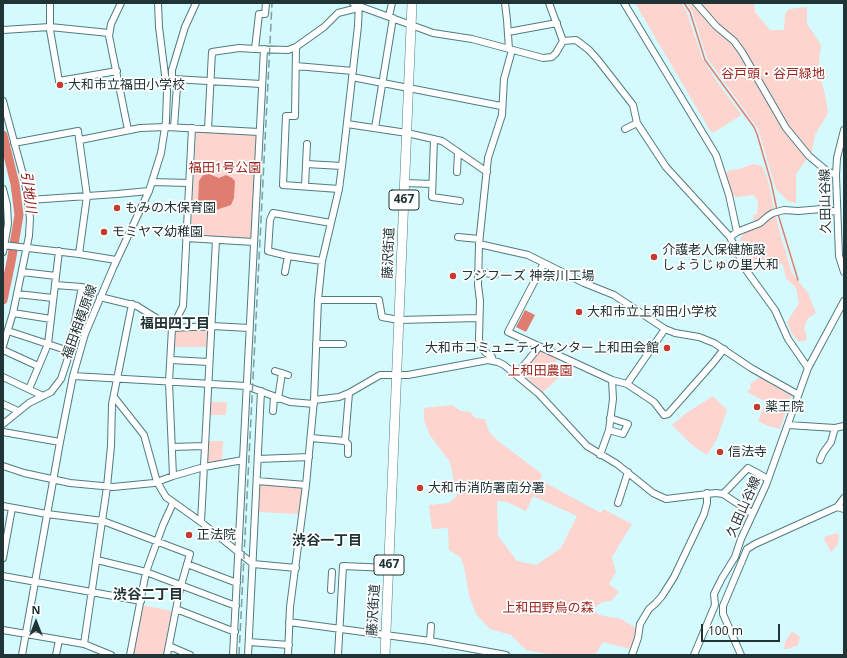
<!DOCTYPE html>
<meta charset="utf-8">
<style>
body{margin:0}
#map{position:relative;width:847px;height:658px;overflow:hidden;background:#d4fafd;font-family:"Noto Sans",sans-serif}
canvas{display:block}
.frame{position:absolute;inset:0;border:4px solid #213435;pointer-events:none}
.north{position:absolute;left:16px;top:602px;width:40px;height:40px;-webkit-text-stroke:3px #fff;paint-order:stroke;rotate:0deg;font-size:11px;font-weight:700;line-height:16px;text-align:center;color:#213435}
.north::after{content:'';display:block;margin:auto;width:14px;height:18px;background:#213435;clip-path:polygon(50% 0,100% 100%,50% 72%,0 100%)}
.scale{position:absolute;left:701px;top:624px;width:79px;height:18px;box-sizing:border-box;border:2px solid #213435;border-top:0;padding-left:5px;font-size:12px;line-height:14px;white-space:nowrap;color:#213435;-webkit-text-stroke:3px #fff;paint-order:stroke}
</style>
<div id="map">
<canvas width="847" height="658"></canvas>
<div class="frame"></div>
<div class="north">N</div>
<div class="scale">100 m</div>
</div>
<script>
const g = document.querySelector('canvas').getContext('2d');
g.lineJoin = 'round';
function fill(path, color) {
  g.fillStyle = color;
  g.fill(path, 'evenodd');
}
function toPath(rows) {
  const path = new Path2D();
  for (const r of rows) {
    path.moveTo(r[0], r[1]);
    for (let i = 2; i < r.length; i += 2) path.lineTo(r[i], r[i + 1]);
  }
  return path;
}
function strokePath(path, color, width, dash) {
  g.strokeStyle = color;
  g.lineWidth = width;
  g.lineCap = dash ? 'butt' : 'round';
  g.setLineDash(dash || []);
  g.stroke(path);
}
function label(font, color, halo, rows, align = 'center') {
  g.font = font + ' "Noto Sans","Noto Sans JP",sans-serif';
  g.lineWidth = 3.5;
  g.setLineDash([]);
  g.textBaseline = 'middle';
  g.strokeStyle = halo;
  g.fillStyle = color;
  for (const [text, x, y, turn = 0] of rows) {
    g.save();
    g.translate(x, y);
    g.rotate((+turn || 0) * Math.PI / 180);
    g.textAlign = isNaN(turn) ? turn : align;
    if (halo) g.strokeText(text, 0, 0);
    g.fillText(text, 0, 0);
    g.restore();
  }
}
fill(toPath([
 [635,3,682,3,687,13,702,58,720,86,741,114,740,116,713,133,709,129],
 [687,3,754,3,755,12,770,30,784,30,785,14,789,9,807,7,807,24,821,45,818,71,825,94,828,113,815,135,812,152,796,174,796,203,789,202,776,189,758,129,707,58,692,11],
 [196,131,257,135,251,241,191,236],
 [753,164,762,166,767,177,780,234,792,273,808,293,816,313,808,318,804,328,806,333,807,340,799,342,792,334,787,322,799,303,796,288,786,278,783,265,775,261,762,267,752,267,742,249,740,238,745,232,756,227,753,215,757,214,758,202,754,195,736,197,730,193,725,174,730,170,739,169],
 [206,330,208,331,207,347,174,347,174,333,177,331],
 [541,348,559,357,553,366,564,373,543,392,521,373],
 [760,377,792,394,780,429,768,426,758,421,766,402,747,392,751,388,750,384],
 [713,396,727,410,717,439,707,455,692,445,672,425,685,414],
 [209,402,227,402,226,415,209,415],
 [452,405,461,411,470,412,475,418,485,419,489,432,498,441,542,474,540,480,601,513,603,509,632,524,612,557,616,572,609,584,619,592,611,601,602,602,593,609,599,615,621,619,636,628,633,641,630,649,603,642,595,655,553,655,526,650,511,635,490,629,476,614,469,595,464,567,460,557,449,550,448,528,432,529,429,505,449,503,457,496,450,462,429,434,424,420,424,408],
 [533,496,577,516,561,548,536,565,517,561,498,536,497,501,507,502,526,511],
 [208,441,223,441,222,462,210,464,207,460],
 [261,483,303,488,300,514,258,512,259,485],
 [837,533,839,534,838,544,831,552,824,539,825,537],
 [142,605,172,611,163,655,133,655],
 [792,631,800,637,798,645,788,649,784,649,785,642]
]), '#fdd4ce');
fill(toPath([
 [209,174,219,178,226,175,232,178,235,181,234,198,231,205,213,211,206,209,201,205,198,202,199,181,203,175],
 [525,310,535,315,526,332,516,327]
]), '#e07d71');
strokePath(toPath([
 [684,3,690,12,705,60,754,127,757,134,771,182,777,210],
 [778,214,798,280]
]), '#e07d71', 1.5);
strokePath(toPath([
 [3,135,15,184,19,215,11,262,3,300]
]), '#e07d71', 9);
const minor = toPath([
 [50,3,50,30,59,81,117,71],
 [121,3,111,24,109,36,128,130],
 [266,3,265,14,259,14,255,49,288,50,296,47,324,27,338,13,354,9,359,6],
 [353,3,359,6,433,33,472,39,543,58,552,57,556,53,563,41],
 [505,3,507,20,509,49],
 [549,3,563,41,576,40,589,50,598,60,633,105,637,123,666,167,730,237,746,270,775,310,788,339,808,368],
 [624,3,716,155,729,195,737,232],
 [696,3,716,26,734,41,742,52,786,128,809,156,827,171,836,175],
 [389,16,392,3],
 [3,30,50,27,109,33],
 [508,32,557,23],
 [296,47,295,116,286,116,283,185,339,189],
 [296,66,353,71],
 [352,77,501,106],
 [173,79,261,84],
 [3,101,25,182,30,218,29,236,24,260,13,313,3,346],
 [347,124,407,133,442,141,487,172],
 [174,127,177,86,172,77,172,70,185,27,196,3],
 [375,128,393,18],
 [208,129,212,52,239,48,255,49],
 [625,129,637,123],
 [844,130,837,158,836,175,839,256,844,272],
 [434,139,432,197,460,201],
 [80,140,140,128,166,127,259,132],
 [14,143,78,131,87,196,79,254],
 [306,164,342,166],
 [457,172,458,152],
 [152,182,189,183],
 [405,183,432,184],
 [305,186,307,144],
 [3,189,7,205,8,224,3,252],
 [29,200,117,194,149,191],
 [458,237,479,239],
 [730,237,737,232,760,223,768,216,773,213,784,210,798,211,822,209,837,212],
 [186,238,254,242],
 [479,244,528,255,584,283,614,295,665,329,675,333,699,337,714,343,751,368,797,394],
 [3,245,79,254,116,260],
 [322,261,288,256,268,251,270,220,273,213,331,223],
 [544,263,508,332,612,380,627,384,654,402,664,415,668,414,713,363,724,349],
 [478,271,495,275],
 [22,272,56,276],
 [285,272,288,256],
 [17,294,53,298],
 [100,297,137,306,172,328,212,326,249,328],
 [318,300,379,300,382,317,399,320,478,318],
 [13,313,51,319],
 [8,331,69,351],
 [316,344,343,344],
 [3,350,38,366],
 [171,360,209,362],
 [493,361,492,357,485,352,480,345,479,339,480,301,478,285,479,244,488,158,502,115,504,79,512,50],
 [275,371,288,375],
 [516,375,539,347],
 [73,376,246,386,290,402,314,404],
 [3,377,43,396],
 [627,384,665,329],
 [29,389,48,344,59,251],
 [114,397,144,435,157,482,166,497,201,522,253,564,296,568],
 [278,399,282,373],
 [314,400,339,397,349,393,380,375,408,375,488,360,498,362,504,365,539,394,587,446,617,464,653,493,666,499,716,493,723,494,752,513],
 [3,404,18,411],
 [273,411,274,397],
 [3,424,29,403,51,392,61,379,67,361,82,287,55,285],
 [788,425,835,428,844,426],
 [609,430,623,434,628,424,610,418],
 [3,432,60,442],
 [311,438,345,441,349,393],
 [345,441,348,444,348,454],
 [172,447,205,446],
 [600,455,609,430,613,399,612,380],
 [258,459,309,457],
 [820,460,823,453,831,442,835,428],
 [3,466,24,473,70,483,113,487,154,483,173,476,204,467,243,460],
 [173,476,169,382,172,328,183,306,192,128],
 [257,481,306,485],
 [723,494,748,468,768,479],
 [618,503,628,472],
 [3,506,47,514,103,521,190,554,180,589,167,655],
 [837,507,844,498],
 [201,522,216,240],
 [3,558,12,508],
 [97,560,146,572,236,606],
 [187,564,237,583],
 [3,576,141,601],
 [331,590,332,572],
 [176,609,235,632],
 [289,622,430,641,506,655],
 [3,630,84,644,111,655],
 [430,641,431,626],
 [249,642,289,645],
 [84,644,107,487,111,446,112,404,132,304],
 [169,646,190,655],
 [22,655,60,442,73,376,85,334,113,268,149,191,161,153,166,121,167,91,159,27,158,3],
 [56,655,59,640],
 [130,655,146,572,163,525,173,503],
 [233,655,264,49],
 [248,655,261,391],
 [288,655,290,607,306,485,314,400,318,300,322,261,339,189,342,166,358,26,359,3],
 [338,655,343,566,389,568],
 [632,655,638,638,640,624,649,609,656,603,662,596,674,577,704,514,707,503,707,493],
 [694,655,715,605,714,594,722,578,735,557,741,539,766,485,808,368,844,301],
 [741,655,723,614,723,606,747,549,755,544,837,507,844,509]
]);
const highway = toPath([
 [385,655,412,3]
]);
strokePath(minor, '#507c80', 8);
strokePath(highway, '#507c80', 10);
strokePath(minor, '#fff', 6);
strokePath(highway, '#fff', 9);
strokePath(toPath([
 [239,655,272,3]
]), '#809d9f', 1.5, [8, 4]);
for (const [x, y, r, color] of [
 [60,85,4,"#c6392f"],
 [117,208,4,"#c6392f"],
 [104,232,4,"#c6392f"],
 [654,257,4,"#c6392f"],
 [453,276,4,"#c6392f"],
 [579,312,4,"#c6392f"],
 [667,348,4,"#c6392f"],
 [757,407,4,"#c6392f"],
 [720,452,4,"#c6392f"],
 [420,488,4,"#c6392f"],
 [189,535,4,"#c6392f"]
]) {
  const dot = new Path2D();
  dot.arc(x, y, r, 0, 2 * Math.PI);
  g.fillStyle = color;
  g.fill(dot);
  strokePath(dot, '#fff', 1.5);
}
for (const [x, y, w] of [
 [404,200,30],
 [389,565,30]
]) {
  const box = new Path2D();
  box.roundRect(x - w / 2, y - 10, w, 20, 3);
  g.fillStyle = '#fff';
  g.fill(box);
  strokePath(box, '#213435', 1);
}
label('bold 12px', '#213435', null, [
 ["467",404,200],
 ["467",389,565]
]);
label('13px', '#9c261f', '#fff', [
 ["谷戸頭・谷戸緑地",773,74],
 ["福田1号公園",225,168],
 ["上和田農園",540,371],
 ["上和田野鳥の森",548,608]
]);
label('13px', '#213435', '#fff', [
 ["大和市立福田小学校",68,85],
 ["もみの木保育園",125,208],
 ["モミヤマ幼稚園",112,232],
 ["介護老人保健施設",662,250],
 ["しょうじゅの里大和",662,265],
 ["フジフーズ 神奈川工場",461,276],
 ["大和市立上和田小学校",587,312],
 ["大和市コミュニティセンター上和田会館",659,348,"right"],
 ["薬王院",765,407],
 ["信法寺",728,452],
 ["大和市消防署南分署",428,488],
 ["正法院",197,535]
], 'left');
label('13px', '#213435', '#fff', [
 ["久田山谷線",826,201,-91],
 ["藤沢街道",389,253,-88],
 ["福田相模原線",80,322,-70],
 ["久田山谷線",744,507,-66],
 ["藤沢街道",374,610,-87]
]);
label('italic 14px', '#8d1411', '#fff', [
 ["引地川",28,192,83]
]);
label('bold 14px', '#213435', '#fff', [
 ["福田四丁目",175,324],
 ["渋谷一丁目",327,541],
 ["渋谷二丁目",148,595]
]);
</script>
